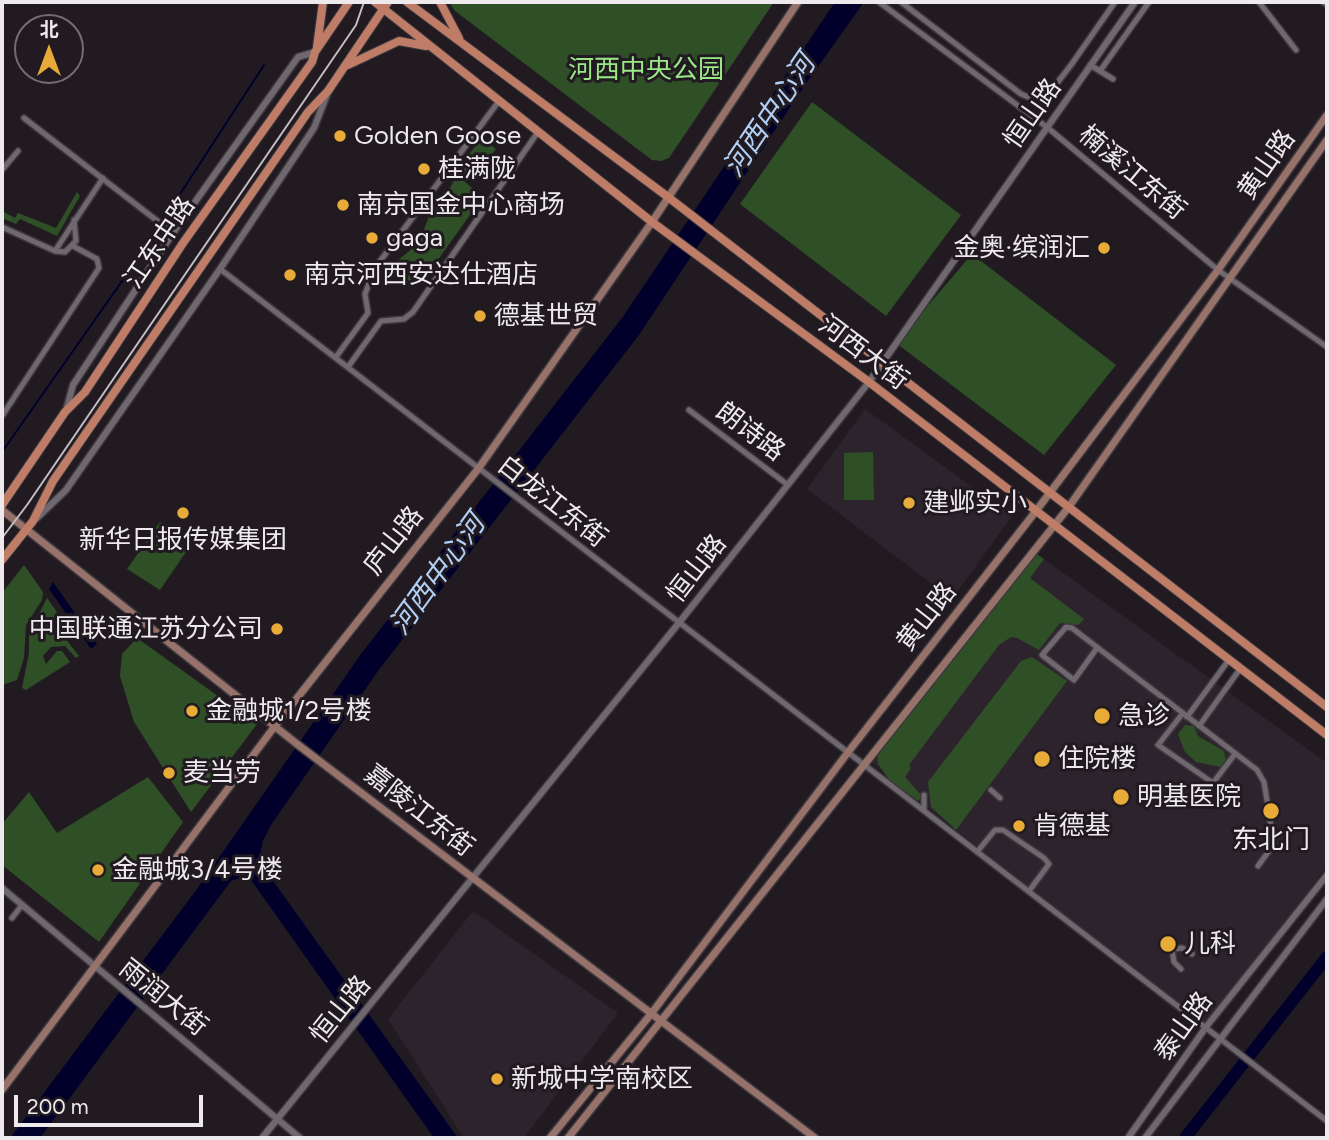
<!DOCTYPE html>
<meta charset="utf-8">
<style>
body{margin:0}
#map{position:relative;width:1329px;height:1140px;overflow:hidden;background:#211b21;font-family:Figtree,"Noto Sans SC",sans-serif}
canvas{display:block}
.frame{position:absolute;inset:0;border:4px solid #ede9ed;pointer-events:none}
.north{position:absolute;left:14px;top:14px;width:70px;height:70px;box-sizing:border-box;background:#211b21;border:2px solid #736d73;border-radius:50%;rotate:0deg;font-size:19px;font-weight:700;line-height:28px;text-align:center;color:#ede9ed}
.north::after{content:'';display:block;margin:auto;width:24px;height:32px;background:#e9ab38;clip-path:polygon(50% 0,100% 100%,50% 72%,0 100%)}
.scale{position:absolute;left:14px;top:1095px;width:189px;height:32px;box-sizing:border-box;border:4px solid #ede9ed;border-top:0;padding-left:9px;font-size:21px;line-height:24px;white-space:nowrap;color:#ede9ed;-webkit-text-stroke:5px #211b21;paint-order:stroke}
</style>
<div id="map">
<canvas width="1329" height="1140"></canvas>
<div class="frame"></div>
<div class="north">北</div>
<div class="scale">200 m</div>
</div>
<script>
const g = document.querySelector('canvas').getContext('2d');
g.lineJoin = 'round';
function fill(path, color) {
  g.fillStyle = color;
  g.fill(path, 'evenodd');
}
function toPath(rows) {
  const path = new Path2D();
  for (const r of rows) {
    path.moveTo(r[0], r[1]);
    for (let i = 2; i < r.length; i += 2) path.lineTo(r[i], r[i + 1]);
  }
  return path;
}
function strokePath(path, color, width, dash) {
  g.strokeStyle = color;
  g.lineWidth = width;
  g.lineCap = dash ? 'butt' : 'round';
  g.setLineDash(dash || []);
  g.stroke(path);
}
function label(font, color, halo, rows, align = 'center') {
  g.font = font + ' Figtree,"Noto Sans SC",sans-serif';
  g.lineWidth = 6;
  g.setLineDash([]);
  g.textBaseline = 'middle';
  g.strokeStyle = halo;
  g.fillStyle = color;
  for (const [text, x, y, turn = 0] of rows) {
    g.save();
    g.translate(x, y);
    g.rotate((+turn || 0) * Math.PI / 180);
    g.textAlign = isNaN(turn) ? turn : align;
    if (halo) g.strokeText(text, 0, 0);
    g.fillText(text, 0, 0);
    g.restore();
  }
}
fill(toPath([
 [865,409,1012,516,952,599,807,489],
 [1037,554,1327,763,1327,866,1206,1027,872,763],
 [473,911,618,1013,524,1138,464,1138,388,1019]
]), '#2d232d');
fill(toPath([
 [449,2,774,2,669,158,661,161,652,160,455,11],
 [812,102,961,215,886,316,740,204],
 [481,138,496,149,473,180,458,170],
 [457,175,478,193,472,212,425,278,415,286,399,286,394,276,397,261,419,243,431,211,437,209,434,204,449,190],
 [77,192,80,196,57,236,20,219,16,224,2,218,2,211,15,218,18,213,56,228],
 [972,254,1116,365,1044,455,896,343],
 [873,452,874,500,844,500,844,453],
 [160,522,185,538,181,544,188,549,160,590,127,569],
 [1035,553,1044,559,1030,578,1084,619,1078,625,1060,623,1039,650,1017,638,1011,637,999,645,909,765,911,768,905,777,922,796,918,801,890,781,878,764,876,744],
 [24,565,43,592,42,600,26,625,24,658,17,680,2,685,2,593],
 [47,598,57,612,52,621,53,629,61,633,79,656,76,658,65,646,51,647,43,656,46,664,57,651,62,651,70,662,26,690,22,688,29,653,29,633],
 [137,638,257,724,191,812,134,722,120,676,122,654],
 [1032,657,1067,681,956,830,931,807,928,782,1021,661],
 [1185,725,1194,726,1198,736,1224,751,1226,761,1221,767,1196,762,1185,752,1178,734],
 [148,777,183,822,99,942,2,865,2,824,29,792,57,833]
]), '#2f4f27');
fill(toPath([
 [835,2,864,2,805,85,639,335,378,671,271,825,263,841,259,860,263,867,458,1138,434,1138,251,880,245,876,231,881,40,1138,10,1138,197,889,361,654,622,318],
 [53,582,97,644,91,649,49,589]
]), '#00002b');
strokePath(toPath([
 [171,208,264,65],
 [2,452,146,247]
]), '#00002b', 2);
strokePath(toPath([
 [1250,1055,1327,957],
 [1185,1138,1243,1064]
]), '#00002b', 12);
const minor = toPath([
 [879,2,1048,128,1218,270,1327,347],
 [901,2,1021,94,1038,101,1044,100,1071,65,1115,2],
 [1259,2,1296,50],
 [1090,65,1113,79],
 [1100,71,1149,2],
 [24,118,173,233],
 [2,170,18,151],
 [2,227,55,251,65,252,76,241,74,220],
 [55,251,103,178],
 [220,269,1327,1121],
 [336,357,368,313,365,294,375,268,499,101],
 [348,367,381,321,404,319,413,312,538,132],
 [689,410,788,485],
 [2,416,99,268,97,259,73,246],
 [1097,648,1074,680,1042,655,1066,627,1072,628,1257,770,1264,782,1274,844,1258,866],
 [1183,713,1158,745,1213,783,1235,754],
 [1187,717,1228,661],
 [1199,726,1240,669],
 [991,790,1000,798],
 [924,795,924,811],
 [977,852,995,830,1003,830,1044,858,1049,864,1029,891],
 [12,918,22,905],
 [1181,969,1174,962,1172,949,1182,948,1192,954]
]);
const tertiary = toPath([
 [1324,2,1327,4],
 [66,411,73,385,173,233,298,57,315,52],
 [37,518,66,490,220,269,314,128,328,92],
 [2,888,300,1138],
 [262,1138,678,624,869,382,1135,2],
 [1128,1138,1206,1027,1327,875],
 [1145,1138,1327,899]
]);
const secondary = toPath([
 [2,510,297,744,815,1138],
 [2,1090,275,726,478,469,652,222,798,2],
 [550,1138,651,1014,849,751,1036,511,1218,270,1327,115],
 [568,1138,1068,508,1327,140]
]);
const primary = toPath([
 [375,2,652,222,869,382,1327,735],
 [407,2,668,197,1327,707],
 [440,2,459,38],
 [317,47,323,2],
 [348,65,399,41,426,46],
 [2,505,65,412,85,392,183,243,312,62,315,52,349,2],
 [2,560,33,521,53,481,308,112,328,91,388,2]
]);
strokePath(minor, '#3d383d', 8);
strokePath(tertiary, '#3d383d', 9);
strokePath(secondary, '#3d383d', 10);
strokePath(primary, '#3d383d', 10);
strokePath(minor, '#6f686f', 5);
strokePath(tertiary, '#6f686f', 6);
strokePath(secondary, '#97726b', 7);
strokePath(primary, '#bf7d68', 8);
strokePath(toPath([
 [2,538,27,505,356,25,364,2]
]), '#c2bec2', 2);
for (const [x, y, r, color] of [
 [340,136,7,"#e9ab38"],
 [424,169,7,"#e9ab38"],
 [343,205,7,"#e9ab38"],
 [372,238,7,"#e9ab38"],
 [1104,248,7,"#e9ab38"],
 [290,275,7,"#e9ab38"],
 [480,316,7,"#e9ab38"],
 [909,503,7,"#e9ab38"],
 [183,513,7,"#e9ab38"],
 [277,629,7,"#e9ab38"],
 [192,711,7,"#e9ab38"],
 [1102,716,9,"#e9ab38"],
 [1042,759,9,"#e9ab38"],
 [169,773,7,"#e9ab38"],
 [1121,797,9,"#e9ab38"],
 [1271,811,9,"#e9ab38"],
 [1019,826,7,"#e9ab38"],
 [98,870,7,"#e9ab38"],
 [1168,944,9,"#e9ab38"],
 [497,1079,7,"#e9ab38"]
]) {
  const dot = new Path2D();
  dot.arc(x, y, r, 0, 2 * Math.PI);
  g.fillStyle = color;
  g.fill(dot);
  strokePath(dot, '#211b21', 2.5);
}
label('26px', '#99e885', '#211b21', [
 ["河西中央公园",646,70]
]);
label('26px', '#ede9ed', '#211b21', [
 ["恒山路",1033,114,-55],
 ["黄山路",1267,165,-55],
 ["楠溪江东街",1132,173,40],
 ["江东中路",160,243,-56],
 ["河西大街",863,353,37],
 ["朗诗路",750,432,37],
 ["白龙江东街",552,502,38],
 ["庐山路",394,541,-52],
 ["恒山路",697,569,-52],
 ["黄山路",927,617,-52],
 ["嘉陵江东街",419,811,38],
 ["雨润大街",163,998,39],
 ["恒山路",341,1010,-51],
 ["泰山路",1184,1027,-54]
]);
label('26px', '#ede9ed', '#211b21', [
 ["Golden Goose",354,136],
 ["桂满陇",438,169],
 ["南京国金中心商场",357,205],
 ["gaga",386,238],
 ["金奥·缤润汇",1090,248,"right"],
 ["南京河西安达仕酒店",304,275],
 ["德基世贸",494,316],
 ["建邺实小",923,503],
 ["新华日报传媒集团",183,540,"center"],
 ["中国联通江苏分公司",263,629,"right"],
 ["金融城1/2号楼",206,711],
 ["急诊",1118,716],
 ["住院楼",1058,759],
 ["麦当劳",183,773],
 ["明基医院",1137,797],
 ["肯德基",1033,826],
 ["东北门",1271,840,"center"],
 ["金融城3/4号楼",112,870],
 ["儿科",1184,944],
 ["新城中学南校区",511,1079]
], 'left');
label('italic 28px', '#b2cff5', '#211b21', [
 ["河西中心河",770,116,-56],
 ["河西中心河",438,575,-54]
]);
</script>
